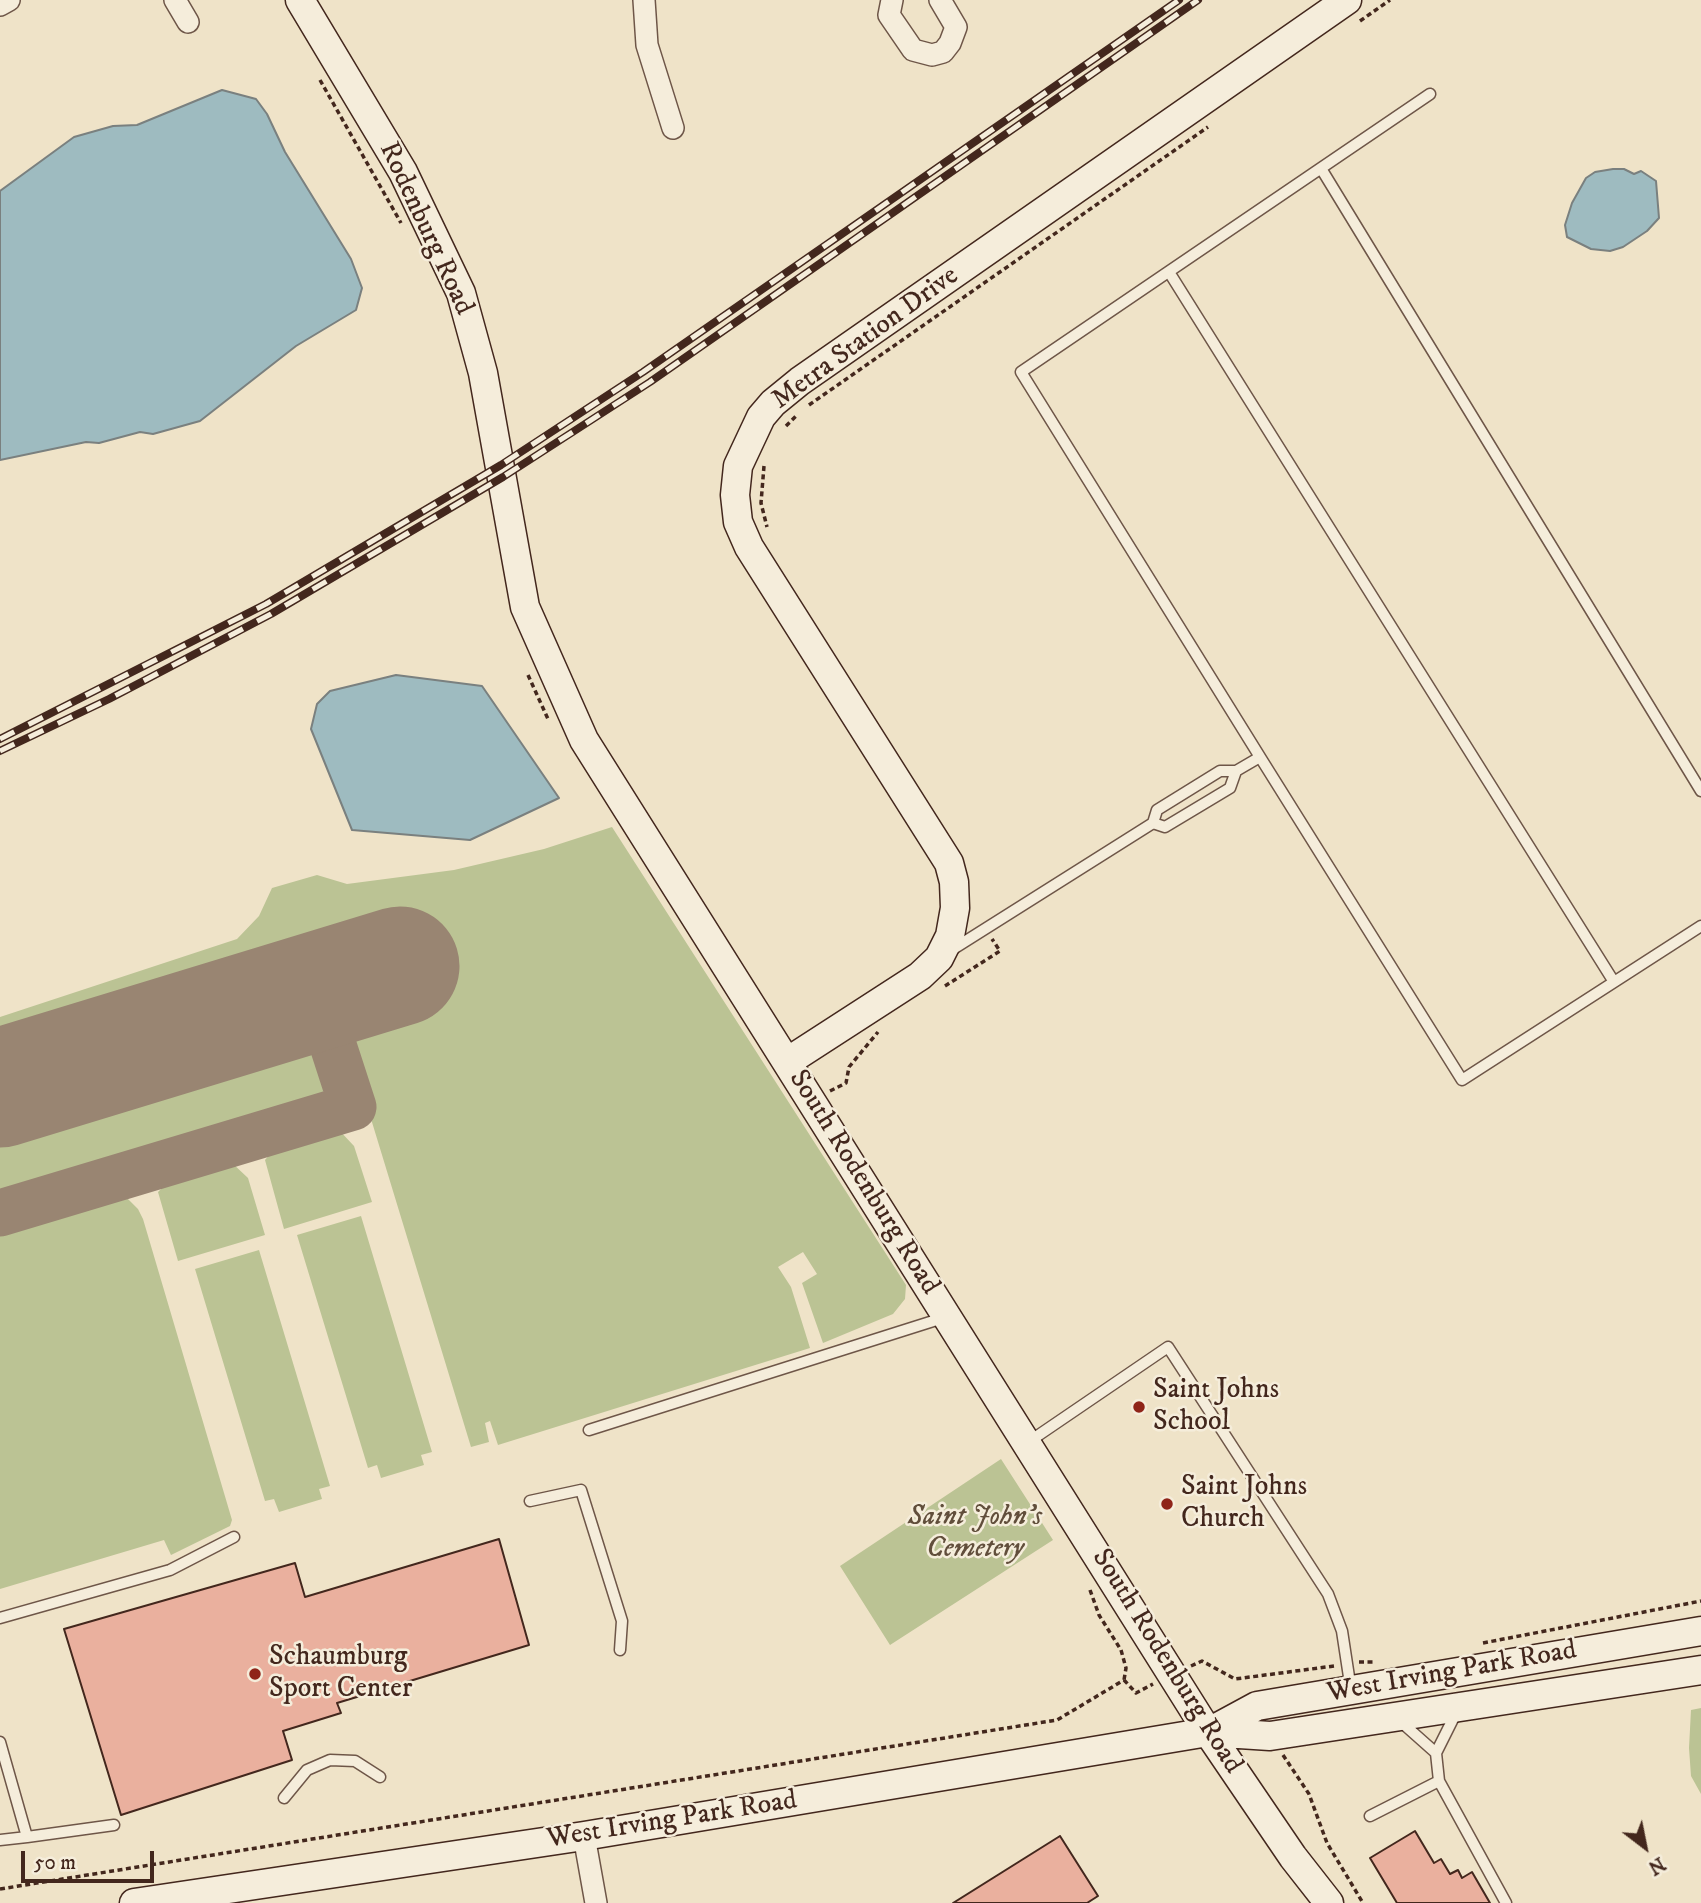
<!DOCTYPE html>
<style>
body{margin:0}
#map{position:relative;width:1701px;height:1903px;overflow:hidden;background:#efe3c8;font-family:"IM FELL DW Pica",serif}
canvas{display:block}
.north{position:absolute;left:1610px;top:1812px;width:70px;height:70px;-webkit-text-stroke:5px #f5eddb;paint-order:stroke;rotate:148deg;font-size:19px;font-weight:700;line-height:28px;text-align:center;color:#43271d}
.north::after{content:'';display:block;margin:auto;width:24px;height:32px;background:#43271d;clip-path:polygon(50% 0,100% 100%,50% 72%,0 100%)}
.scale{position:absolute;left:21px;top:1851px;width:133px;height:32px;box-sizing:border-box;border:4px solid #43271d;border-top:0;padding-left:9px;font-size:21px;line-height:24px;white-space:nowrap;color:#43271d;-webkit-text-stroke:5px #f5eddb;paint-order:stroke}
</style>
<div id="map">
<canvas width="1701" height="1903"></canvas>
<div class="north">N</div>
<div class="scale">50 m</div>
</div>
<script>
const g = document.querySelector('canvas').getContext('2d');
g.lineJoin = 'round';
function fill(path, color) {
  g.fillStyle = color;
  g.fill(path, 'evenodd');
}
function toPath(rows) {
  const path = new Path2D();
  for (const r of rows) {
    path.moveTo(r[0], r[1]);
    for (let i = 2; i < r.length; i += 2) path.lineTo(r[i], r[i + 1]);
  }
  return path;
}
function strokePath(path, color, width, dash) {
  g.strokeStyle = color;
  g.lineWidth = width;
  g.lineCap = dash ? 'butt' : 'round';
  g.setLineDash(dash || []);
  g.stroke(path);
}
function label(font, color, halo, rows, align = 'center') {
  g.font = font + ' "IM FELL DW Pica",serif';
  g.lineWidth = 5;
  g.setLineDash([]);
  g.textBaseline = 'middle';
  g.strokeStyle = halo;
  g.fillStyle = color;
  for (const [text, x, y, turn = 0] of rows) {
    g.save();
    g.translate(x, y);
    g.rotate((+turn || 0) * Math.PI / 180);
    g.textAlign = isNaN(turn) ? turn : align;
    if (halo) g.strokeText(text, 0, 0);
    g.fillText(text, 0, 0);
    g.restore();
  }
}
fill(toPath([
 [612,827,906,1285,905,1299,893,1314,823,1343,802,1283,817,1274,803,1252,778,1267,791,1287,810,1348,498,1445,490,1421,485,1423,489,1442,471,1447,343,1027,420,1003,396,925,0,1045,0,1017,237,939,259,916,272,888,317,875,347,884,454,870,544,849],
 [285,1045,305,1050,321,1062,327,1081,320,1100,0,1197,0,1130],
 [338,1129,354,1146,372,1202,284,1229,265,1160,277,1146],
 [231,1162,248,1178,265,1235,178,1261,158,1192,171,1179],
 [125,1196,138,1209,143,1219,232,1520,230,1526,171,1555,164,1540,0,1589,0,1229,106,1197],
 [361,1216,432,1452,421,1455,424,1465,381,1478,377,1465,368,1468,297,1235],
 [259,1250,330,1486,319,1489,322,1499,279,1512,274,1499,265,1501,195,1269],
 [1001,1459,1053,1540,890,1645,840,1566],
 [1701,1708,1701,1794,1691,1776,1689,1748,1691,1710]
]), '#bbc394');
const water = toPath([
 [222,90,256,99,267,114,285,152,351,259,362,288,356,310,296,346,200,421,153,434,140,432,99,443,86,442,0,460,0,191,74,137,113,126,137,125,222,90],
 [1613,169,1624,169,1634,174,1641,171,1656,181,1659,218,1647,231,1623,247,1610,251,1591,249,1567,237,1565,225,1572,203,1586,178,1595,172,1613,169],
 [396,675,482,686,559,798,470,840,352,830,311,729,317,704,330,691,396,675]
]);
fill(water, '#9ebbc0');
strokePath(water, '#7a807f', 2);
strokePath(toPath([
 [0,1213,353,1107,316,993]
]), '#998572', 47);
strokePath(toPath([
 [0,1088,400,966]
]), '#998572', 119);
const building = toPath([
 [499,1539,529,1645,337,1703,341,1713,283,1731,292,1760,121,1815,64,1629,295,1563,305,1597,499,1539],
 [1415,1831,1434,1863,1441,1859,1450,1874,1458,1870,1462,1878,1472,1872,1490,1903,1397,1903,1370,1858,1415,1831],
 [1060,1836,1098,1896,1087,1903,953,1903,1060,1836]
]);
fill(building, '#eab09e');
strokePath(building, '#43271d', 2);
const lane = toPath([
 [1322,170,1701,791],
 [1169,272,1614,982],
 [1260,757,1462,1080,1701,926],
 [1236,771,1260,757,1021,372,1430,94],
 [950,951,1153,823,1157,810,1220,771,1236,771,1230,788,1165,827,1153,823],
 [589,1430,946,1317],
 [1027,1443,1168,1347,1328,1594,1342,1631,1351,1690],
 [530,1501,581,1490,622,1621,620,1650],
 [0,1618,170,1570,234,1537],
 [1400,1721,1436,1753,1457,1711],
 [0,1742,27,1837,114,1825],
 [1436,1753,1439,1781,1506,1903],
 [284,1798,307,1770,330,1760,355,1761,380,1777],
 [1370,1816,1439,1781],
 [0,1840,27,1837]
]);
const street = toPath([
 [175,0,188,22],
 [644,0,647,45,673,128],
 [892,0,889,15,913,50,932,55,943,52,950,43,956,27,940,0],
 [0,5,9,0],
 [584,1836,596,1903]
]);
const secondary = toPath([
 [300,0,403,172,461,293,483,373,525,607,584,740,1208,1732,1293,1857,1329,1903],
 [787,1062,920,976,939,958,950,936,955,908,954,882,949,863,749,547,738,522,735,495,738,466,761,417,773,403,800,381,1347,0],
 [1209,1732,1257,1706,1701,1631],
 [134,1903,584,1836,1208,1732,1270,1736,1701,1670]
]);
strokePath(lane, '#6e5648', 13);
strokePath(street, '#6e5648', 24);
strokePath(secondary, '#43271d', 31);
strokePath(toPath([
 [1360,21,1390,0],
 [320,80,401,223],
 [809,405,1208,127],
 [786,426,798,414],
 [764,466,761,503,767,527],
 [528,675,548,719],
 [945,986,1000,951,992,939],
 [830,1091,846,1083,849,1067,878,1032],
 [1090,1590,1099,1615,1121,1650,1126,1668,1124,1680],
 [1483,1643,1701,1601],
 [1359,1662,1376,1662],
 [1191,1666,1202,1661,1235,1679,1334,1666],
 [1124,1680,1136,1693,1153,1684],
 [1283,1755,1309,1794,1327,1843,1363,1903],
 [0,1889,1057,1720,1124,1680]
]), '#43271d', 3.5, [5, 3.5]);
strokePath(lane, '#f5eddb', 10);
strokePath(street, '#f5eddb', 21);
strokePath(secondary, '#f5eddb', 28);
const rail = toPath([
 [0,739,266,604,501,465,643,372,1179,0],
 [0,751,109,699,271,614,503,477,650,382,1198,0]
]);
strokePath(rail, '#43271d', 8);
strokePath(rail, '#f5eddb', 5, [16]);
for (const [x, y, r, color] of [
 [1139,1407,7,"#8f2418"],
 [1167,1504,7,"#8f2418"],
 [255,1674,7,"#8f2418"]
]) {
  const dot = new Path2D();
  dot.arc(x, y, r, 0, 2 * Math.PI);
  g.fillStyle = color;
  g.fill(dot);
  strokePath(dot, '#f5eddb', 2.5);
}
label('28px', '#43271d', '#f5eddb', [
 ["Rodenburg Road",425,229,65],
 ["Metra Station Drive",866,339,-36],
 ["South Rodenburg Road",863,1183,58],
 ["South Rodenburg Road",1166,1662,58],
 ["West Irving Park Road",1452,1673,-10],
 ["West Irving Park Road",672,1821,-9]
]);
label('28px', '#43271d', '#f5eddb', [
 ["Saint Johns",1153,1391],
 ["School",1153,1423],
 ["Saint Johns",1181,1488],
 ["Church",1181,1520],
 ["Schaumburg",269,1658],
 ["Sport Center",269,1690]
], 'left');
label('italic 28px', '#614e3b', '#f5eddb', [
 ["Saint John's",975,1518],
 ["Cemetery",975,1550]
]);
</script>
